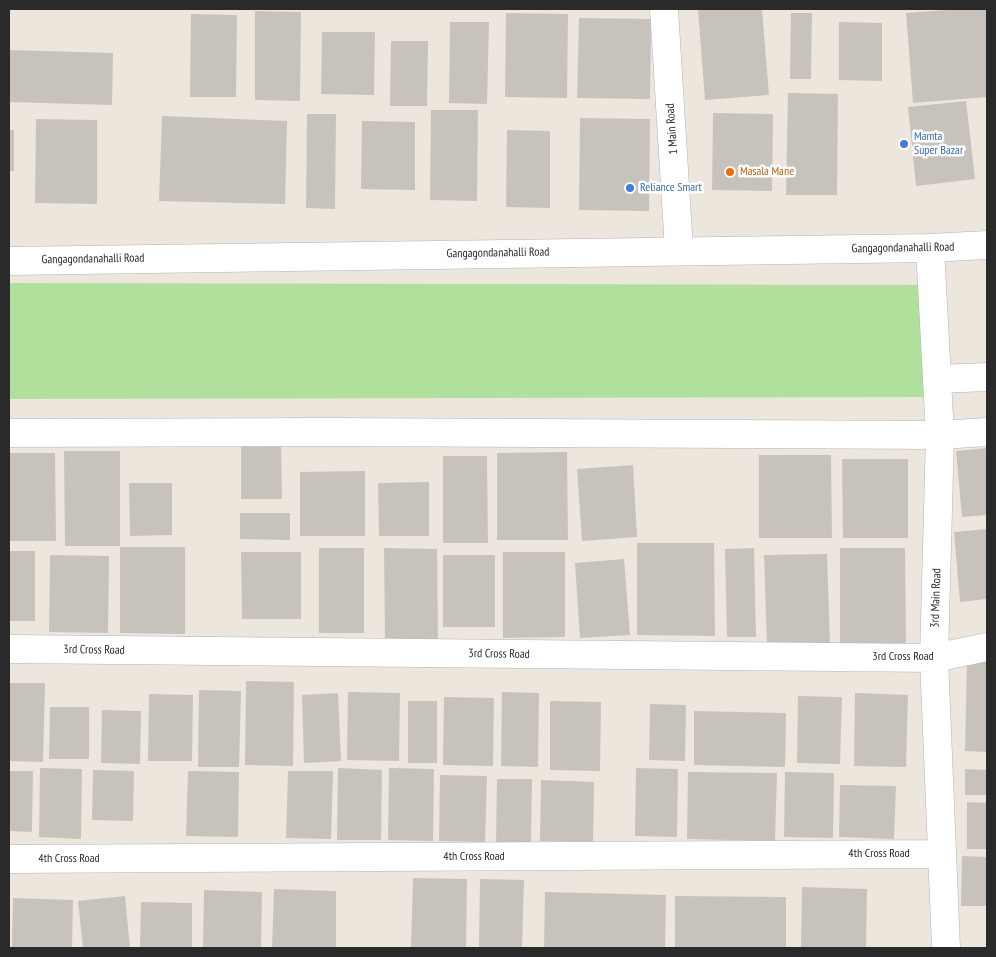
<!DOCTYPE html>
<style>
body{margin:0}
#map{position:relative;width:996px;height:957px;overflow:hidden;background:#ece6dd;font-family:"PT Sans Narrow",sans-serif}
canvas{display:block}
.frame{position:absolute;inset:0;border:10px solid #2a2a2a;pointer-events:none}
</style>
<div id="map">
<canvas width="996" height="957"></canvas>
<div class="frame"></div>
</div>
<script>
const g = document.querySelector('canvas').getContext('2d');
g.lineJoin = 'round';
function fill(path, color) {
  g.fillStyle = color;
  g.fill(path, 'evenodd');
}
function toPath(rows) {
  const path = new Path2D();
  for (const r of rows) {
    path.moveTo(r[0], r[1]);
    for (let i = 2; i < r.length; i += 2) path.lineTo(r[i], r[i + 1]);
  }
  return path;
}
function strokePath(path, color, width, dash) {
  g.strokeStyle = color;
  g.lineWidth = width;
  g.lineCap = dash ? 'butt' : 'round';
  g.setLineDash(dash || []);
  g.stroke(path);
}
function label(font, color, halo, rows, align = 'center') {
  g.font = font + ' "PT Sans Narrow",sans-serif';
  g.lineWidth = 5;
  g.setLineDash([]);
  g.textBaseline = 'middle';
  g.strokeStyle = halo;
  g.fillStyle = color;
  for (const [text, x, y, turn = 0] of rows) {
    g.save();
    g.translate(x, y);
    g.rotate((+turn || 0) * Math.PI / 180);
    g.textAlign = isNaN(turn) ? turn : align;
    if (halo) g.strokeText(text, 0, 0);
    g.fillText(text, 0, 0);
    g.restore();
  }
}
fill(toPath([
 [9,283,927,285,928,397,9,399]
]), '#afe09c');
fill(toPath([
 [698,9,762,9,769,95,705,100],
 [960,9,987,9,987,97,913,103,906,13],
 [255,11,301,12,300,101,255,100],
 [506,13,568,14,567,98,505,97],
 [791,13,812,13,811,79,790,79],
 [191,14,237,15,236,97,190,97],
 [579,18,651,19,650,99,577,98],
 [450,22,489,22,487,104,449,103],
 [839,22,882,23,882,81,839,80],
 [322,32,375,32,374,95,321,94],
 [391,41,428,41,427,106,390,106],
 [9,50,113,53,112,105,9,102],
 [788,93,838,94,837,195,786,195],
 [966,101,975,179,916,186,908,107],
 [431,110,478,110,477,201,430,200],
 [713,113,773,114,772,191,712,190],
 [307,114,336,114,335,209,306,208],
 [162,116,287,121,285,204,159,201],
 [580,118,650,119,649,211,579,210],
 [36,119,97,120,97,204,35,203],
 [362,121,415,122,415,190,361,189],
 [9,130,14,130,14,171,9,171],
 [507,130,550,131,550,208,506,207],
 [241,444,281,444,282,499,241,499],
 [987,448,987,515,962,517,956,451],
 [64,451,120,451,120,546,65,546],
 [567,452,568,540,497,540,497,453],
 [9,453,55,453,56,541,9,541],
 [759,455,831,455,832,538,759,538],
 [443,456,487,456,488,543,443,543],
 [842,459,908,459,908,538,843,538],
 [633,465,637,537,582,541,577,469],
 [365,471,365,536,300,536,300,472],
 [429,482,429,536,379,536,378,483],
 [129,483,172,483,172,535,130,536],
 [240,513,290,513,290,540,240,539],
 [987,529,987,599,960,602,954,532],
 [637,543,714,543,715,636,637,635],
 [120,547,185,547,185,634,120,633],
 [319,548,364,548,364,633,319,633],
 [384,548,437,549,438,641,385,641],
 [754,548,756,637,727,637,725,549],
 [840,548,905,548,906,647,840,646],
 [9,551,35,551,35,621,9,621],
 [241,552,301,552,301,619,242,619],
 [503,552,565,552,565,637,503,638],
 [827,554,830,644,767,646,764,555],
 [50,555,109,556,108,633,49,632],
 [443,555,495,555,495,627,443,627],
 [624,559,630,635,580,638,575,563],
 [967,658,987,659,987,752,965,751],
 [246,681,294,682,293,766,245,765],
 [9,683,45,683,43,762,9,761],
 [199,690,241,691,239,767,198,767],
 [348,692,400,693,399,761,347,760],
 [502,692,539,693,538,767,501,766],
 [338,693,341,761,304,763,302,695],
 [855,693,908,695,906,767,854,766],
 [149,694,193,695,192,761,148,761],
 [798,696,842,697,840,764,797,763],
 [444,697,494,698,493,766,443,765],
 [408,701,437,701,437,763,408,763],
 [550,701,601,702,600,771,550,770],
 [650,704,686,705,685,761,649,760],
 [50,707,89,707,89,759,49,759],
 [102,710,141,711,140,764,101,763],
 [694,711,786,713,785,767,694,765],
 [40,768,82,769,81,839,39,837],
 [338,768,382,770,381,840,337,840],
 [389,768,434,769,433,841,388,840],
 [636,768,678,769,677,837,635,836],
 [965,769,987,770,986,795,965,795],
 [93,770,134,771,133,821,92,820],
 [9,771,33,771,32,832,9,831],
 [188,771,239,772,238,837,186,836],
 [288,771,333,771,331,839,286,838],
 [688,772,777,773,775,841,687,839],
 [785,772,834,773,833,838,784,837],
 [440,775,487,776,485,842,439,841],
 [497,779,532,779,531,843,496,842],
 [541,780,594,782,593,842,540,841],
 [840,785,896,786,894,839,839,837],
 [967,802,987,803,987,849,967,849],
 [962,856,987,857,987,906,961,906],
 [413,878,467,879,466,948,411,948],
 [480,879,524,880,522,948,479,948],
 [802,887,867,889,866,948,801,948],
 [274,889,336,891,336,948,272,948],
 [204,890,262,892,261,948,203,948],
 [545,892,666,895,665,948,544,948],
 [125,896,130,948,83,948,78,901],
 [675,896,786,897,786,948,675,948],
 [13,898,73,900,72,948,12,948],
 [141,902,192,903,192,948,140,948]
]), '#c7c3bc');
const street = toPath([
 [930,248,940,435,934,658,946,948],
 [937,379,987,377],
 [9,433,330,432,940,435,987,432],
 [9,649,934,658,987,647],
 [9,859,940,854]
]);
const secondary = toPath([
 [664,9,679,250],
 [9,261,930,248,987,245]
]);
strokePath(street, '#b0b2be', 29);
strokePath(secondary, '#b0b2be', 29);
strokePath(street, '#fff', 28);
strokePath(secondary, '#fff', 28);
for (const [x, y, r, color] of [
 [904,144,5,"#3f7fe0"],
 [730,172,5,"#e8710a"],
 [630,188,5,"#3f7fe0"]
]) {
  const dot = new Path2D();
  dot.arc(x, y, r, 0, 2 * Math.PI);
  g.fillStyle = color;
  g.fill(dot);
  strokePath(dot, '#fff', 2);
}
label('12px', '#2a2a2a', '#fff', [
 ["1 Main Road",672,129,-94],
 ["Gangagondanahalli Road",903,248,-1],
 ["Gangagondanahalli Road",498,253,-1],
 ["Gangagondanahalli Road",93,259,-1],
 ["3rd Main Road",936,598,-88],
 ["3rd Cross Road",94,650,1],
 ["3rd Cross Road",499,654,1],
 ["3rd Cross Road",903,657],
 ["4th Cross Road",879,854],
 ["4th Cross Road",474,857],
 ["4th Cross Road",69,859]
]);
label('12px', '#366cbe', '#fff', [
 ["Mamta",914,137],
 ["Super Bazar",914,151],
 ["Reliance Smart",640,188]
], 'left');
label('12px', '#c56008', '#fff', [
 ["Masala Mane",740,172]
], 'left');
</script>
